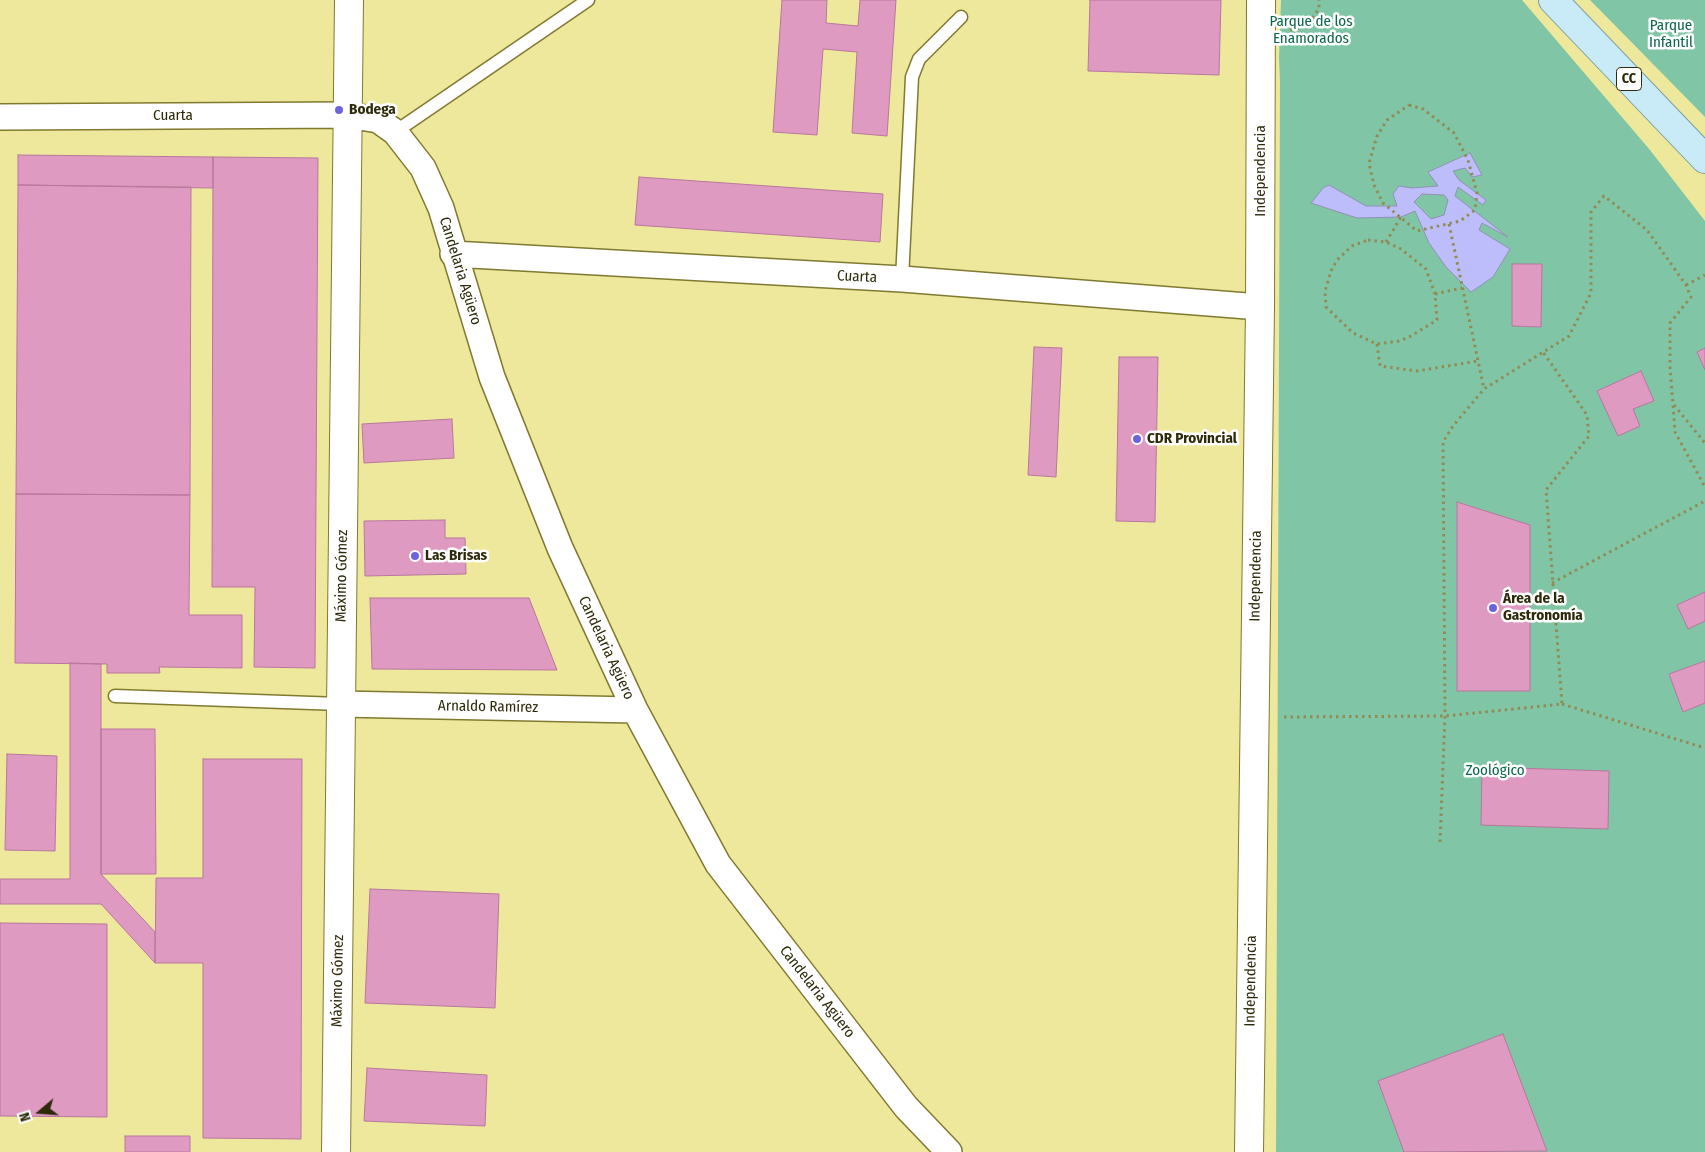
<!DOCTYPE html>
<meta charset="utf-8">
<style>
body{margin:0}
#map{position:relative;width:1705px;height:1152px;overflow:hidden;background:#eee89c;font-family:"Fira Sans Condensed",sans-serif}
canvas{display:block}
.north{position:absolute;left:15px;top:1087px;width:50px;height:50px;-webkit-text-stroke:4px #fff;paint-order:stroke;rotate:252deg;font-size:14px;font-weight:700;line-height:20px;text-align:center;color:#2d2a0a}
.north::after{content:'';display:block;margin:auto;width:18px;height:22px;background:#2d2a0a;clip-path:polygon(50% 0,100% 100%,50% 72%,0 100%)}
</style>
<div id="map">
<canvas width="1705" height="1152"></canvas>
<div class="north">N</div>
</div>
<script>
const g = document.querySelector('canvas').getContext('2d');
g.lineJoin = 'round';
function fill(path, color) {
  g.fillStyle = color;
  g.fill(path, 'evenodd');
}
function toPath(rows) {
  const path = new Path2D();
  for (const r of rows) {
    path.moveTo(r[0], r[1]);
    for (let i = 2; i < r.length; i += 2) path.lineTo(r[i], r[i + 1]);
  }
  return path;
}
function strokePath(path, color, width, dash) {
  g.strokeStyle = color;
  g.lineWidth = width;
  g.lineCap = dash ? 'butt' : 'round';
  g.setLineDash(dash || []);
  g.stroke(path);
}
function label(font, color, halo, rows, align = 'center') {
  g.font = font + ' "Fira Sans Condensed",sans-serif';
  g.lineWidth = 5;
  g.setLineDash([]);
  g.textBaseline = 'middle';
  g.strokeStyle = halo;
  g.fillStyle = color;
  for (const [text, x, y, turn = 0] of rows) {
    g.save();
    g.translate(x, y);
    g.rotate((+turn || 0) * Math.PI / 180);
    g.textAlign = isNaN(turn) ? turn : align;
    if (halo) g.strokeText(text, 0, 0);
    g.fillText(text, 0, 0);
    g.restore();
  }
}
fill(toPath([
 [1281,0,1522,0,1650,150,1705,221,1705,1152,1276,1152,1280,82,1279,58],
 [1590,0,1705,0,1705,117]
]), '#80c6a6');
const water = toPath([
 [1470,153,1482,175,1472,177,1465,168,1453,171,1459,180,1486,200,1483,205,1458,187,1455,196,1508,237,1482,223,1479,230,1510,249,1493,277,1471,292,1446,267,1429,243,1415,211,1401,217,1357,218,1311,203,1323,188,1329,185,1366,206,1397,206,1393,194,1399,186,1412,188,1438,186,1428,172,1470,153],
 [1422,194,1444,195,1448,200,1444,215,1431,219,1414,202,1422,194]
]);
fill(water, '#bdbdfb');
strokePath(water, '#9291b3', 1);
const building = toPath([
 [782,0,827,0,826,23,858,26,860,0,896,0,887,136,852,133,857,52,823,49,817,135,773,132,782,0],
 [1090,0,1221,0,1219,75,1088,71,1090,0],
 [18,155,213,157,213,188,18,185,18,155],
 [213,157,318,158,315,668,254,667,255,587,212,587,213,157],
 [639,177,883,194,880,242,635,225,639,177],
 [18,185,191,187,190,495,16,494,18,185],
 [1512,264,1542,264,1541,327,1512,326,1512,264],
 [1034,347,1062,348,1056,477,1028,475,1034,347],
 [1705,348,1705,370,1697,352,1705,348],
 [1119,357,1158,357,1155,522,1116,521,1119,357],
 [1641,371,1654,401,1633,409,1640,426,1618,436,1597,391,1641,371],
 [452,419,454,458,364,463,362,424,452,419],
 [16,494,190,495,189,615,242,615,242,668,159,667,160,673,107,673,107,664,15,663,16,494],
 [1457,502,1530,525,1530,691,1457,691,1457,502],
 [445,520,445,538,465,538,466,574,365,576,364,521,445,520],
 [1705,592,1705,621,1688,629,1677,605,1705,592],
 [370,598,529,598,557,670,372,669,370,598],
 [1705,661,1705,703,1683,712,1669,674,1705,661],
 [70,663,101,664,101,874,155,932,155,963,101,904,0,904,0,879,70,879,70,663],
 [101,729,155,729,156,874,101,874,101,729],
 [7,754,57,756,55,851,5,850,7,754],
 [203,759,302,759,301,1139,203,1138,203,963,155,963,156,878,203,878,203,759],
 [1482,767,1609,771,1608,829,1481,825,1482,767],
 [370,889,499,894,495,1008,365,1003,370,889],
 [0,923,107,924,107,1117,0,1116,0,923],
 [1503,1034,1547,1151,1404,1152,1378,1081,1503,1034],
 [367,1068,487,1075,485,1126,364,1121,367,1068],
 [125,1136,190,1136,190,1152,125,1152,125,1136]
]);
fill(building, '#df9ac2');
strokePath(building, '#b8779d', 1);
const service = toPath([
 [395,132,588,0],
 [902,279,912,77,919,59,961,17],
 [115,696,340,704]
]);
const minor = toPath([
 [0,117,347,115,378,120,395,132,423,168,441,208,492,377,560,548,635,710,718,864,906,1107,949,1152],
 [453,254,902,279,1260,307],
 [340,704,635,710]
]);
const tertiary = toPath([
 [1249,1152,1260,307,1261,0]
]);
const secondary = toPath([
 [336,1152,349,0]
]);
const primary = toPath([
 [1553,0,1705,159]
]);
strokePath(service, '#80792f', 15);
strokePath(minor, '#80792f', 28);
strokePath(tertiary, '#80792f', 30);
strokePath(secondary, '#80792f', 30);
strokePath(primary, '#7b9ea0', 30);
strokePath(toPath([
 [1290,30,1297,29,1311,20,1319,9,1319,0],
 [1409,105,1423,109,1454,133,1468,160,1477,193,1475,210,1460,221,1417,231,1383,203,1374,185,1369,163,1377,136,1387,120,1409,105],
 [1449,224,1484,389],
 [1368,240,1386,242,1401,249,1426,269,1435,294,1437,320,1411,336,1399,341,1377,344,1353,333,1326,307,1325,291,1331,271,1337,260,1352,246,1368,240],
 [1386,242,1401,217],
 [1686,285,1705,275],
 [1435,294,1462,288],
 [1377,344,1380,366,1417,371,1478,361],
 [1674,405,1705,443],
 [1552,583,1705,501],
 [1562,704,1705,748],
 [1284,717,1445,716,1562,704,1546,490,1589,436,1587,415,1543,352],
 [1440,842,1445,716,1443,442,1453,426,1484,389,1569,336,1591,293,1591,212,1604,196,1647,230,1686,285,1691,297,1670,323,1670,368,1673,404,1675,432,1705,487]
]), '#918c56', 3, [2.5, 4]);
strokePath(service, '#fff', 12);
strokePath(minor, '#fff', 25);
strokePath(tertiary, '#fff', 28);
strokePath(secondary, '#fff', 28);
strokePath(primary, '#c9eaf7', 28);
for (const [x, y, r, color] of [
 [339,110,5,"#6f62dd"],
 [1137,439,5,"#6f62dd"],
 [415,556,5,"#6f62dd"],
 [1493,608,5,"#6f62dd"]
]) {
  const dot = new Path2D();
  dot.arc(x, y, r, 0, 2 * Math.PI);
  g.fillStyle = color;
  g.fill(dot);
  strokePath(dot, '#fff', 2);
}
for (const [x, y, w] of [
 [1629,79,25]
]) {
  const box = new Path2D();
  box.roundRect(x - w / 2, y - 11.5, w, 23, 4);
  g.fillStyle = '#fff';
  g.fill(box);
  strokePath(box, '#2d2a0a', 1);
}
label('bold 14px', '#2d2a0a', null, [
 ["CC",1629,79]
]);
label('15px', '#0b6749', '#fff', [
 ["Parque de los",1311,22],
 ["Enamorados",1311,39],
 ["Parque",1671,26],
 ["Infantil",1671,43],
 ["Zoológico",1495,771]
]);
label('bold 15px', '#2d2a0a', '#fff', [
 ["Bodega",349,110],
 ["CDR Provincial",1147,439],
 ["Las Brisas",425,556],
 ["Área de la",1503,599],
 ["Gastronomía",1503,616]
], 'left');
label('15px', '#2d2a0a', '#fff', [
 ["Cuarta",173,116],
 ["Independencia",1261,171,-90],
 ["Candelaria Agüero",460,271,73],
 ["Cuarta",857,277,3],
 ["Máximo Gómez",342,576,-89],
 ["Independencia",1256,576,-89],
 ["Candelaria Agüero",606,648,65],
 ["Arnaldo Ramírez",488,707,1],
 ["Máximo Gómez",338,981,-89],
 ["Independencia",1251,981,-89],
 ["Candelaria Agüero",817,992,52]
]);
</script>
